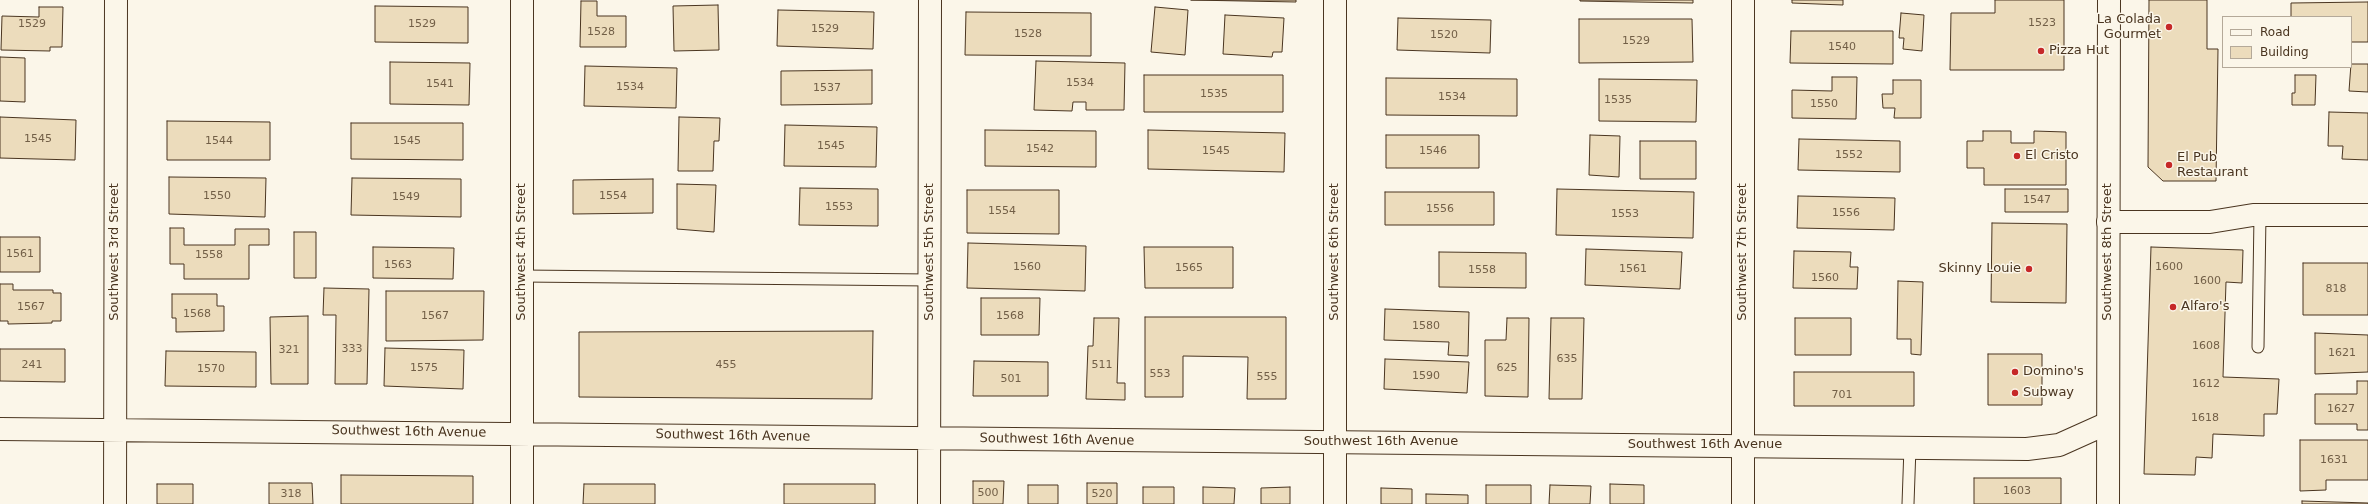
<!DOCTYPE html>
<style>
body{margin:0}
#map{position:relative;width:2368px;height:504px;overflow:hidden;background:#fbf6e9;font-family:"DejaVu Sans",sans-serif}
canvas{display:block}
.legend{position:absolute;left:2222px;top:16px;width:130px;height:52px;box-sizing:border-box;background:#fbf6e9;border:1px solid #b4a999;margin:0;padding:5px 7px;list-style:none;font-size:12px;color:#4a3520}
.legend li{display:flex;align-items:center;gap:8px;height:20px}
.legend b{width:20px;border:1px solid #b4a999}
</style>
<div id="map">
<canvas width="2368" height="504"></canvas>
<ul class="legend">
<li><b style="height:5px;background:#fbf6e9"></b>Road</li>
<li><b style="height:11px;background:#ecdcbc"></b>Building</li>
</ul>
</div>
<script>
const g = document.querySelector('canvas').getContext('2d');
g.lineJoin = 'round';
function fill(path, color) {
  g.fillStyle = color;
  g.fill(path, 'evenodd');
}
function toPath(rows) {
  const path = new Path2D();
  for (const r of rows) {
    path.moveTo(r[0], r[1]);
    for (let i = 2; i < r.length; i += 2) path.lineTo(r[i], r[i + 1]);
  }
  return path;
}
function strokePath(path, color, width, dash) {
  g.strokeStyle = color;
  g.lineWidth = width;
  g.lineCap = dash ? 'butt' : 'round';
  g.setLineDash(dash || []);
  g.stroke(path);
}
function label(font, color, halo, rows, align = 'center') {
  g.font = font + ' "DejaVu Sans",sans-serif';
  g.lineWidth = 3;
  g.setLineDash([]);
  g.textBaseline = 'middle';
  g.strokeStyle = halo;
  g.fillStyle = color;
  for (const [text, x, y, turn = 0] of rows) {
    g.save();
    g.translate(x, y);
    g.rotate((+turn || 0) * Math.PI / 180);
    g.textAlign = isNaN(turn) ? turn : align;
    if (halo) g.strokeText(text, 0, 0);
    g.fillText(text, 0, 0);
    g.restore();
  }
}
const building = toPath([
 [1191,0,1296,0,1296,2,1191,0],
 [1580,0,1693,0,1693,3,1580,1,1580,0],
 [1792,0,1843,0,1843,5,1792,3,1792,0],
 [1995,0,2064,0,2064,70,1950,70,1951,13,1995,13,1995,0],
 [2149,0,2207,0,2207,49,2218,49,2216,181,2163,181,2148,167,2149,0],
 [581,1,597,1,597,16,626,16,626,47,580,47,581,1],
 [2368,2,2368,42,2351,42,2351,17,2291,17,2291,3,2368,2],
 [718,5,719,50,674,51,673,6,718,5],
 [375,6,468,7,468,43,375,42,375,6],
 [39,7,63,7,62,47,50,47,50,51,1,50,2,16,39,17,39,7],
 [1155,7,1188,10,1185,55,1151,52,1155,7],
 [778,10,874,12,873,49,777,46,778,10],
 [966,12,1091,13,1091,56,965,55,966,12],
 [1901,13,1924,15,1922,51,1903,49,1904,38,1899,38,1901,13],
 [1225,15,1284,18,1282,52,1273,52,1272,57,1223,54,1225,15],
 [1398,18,1491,20,1490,53,1397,50,1398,18],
 [1579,19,1692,19,1693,62,1579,63,1579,19],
 [1791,31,1893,31,1893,64,1790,63,1791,31],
 [0,57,25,58,25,102,0,101,0,57],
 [1036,61,1125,63,1124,110,1086,110,1086,102,1073,102,1072,111,1034,110,1036,61],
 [390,62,470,63,469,105,390,104,390,62],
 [2351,64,2368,64,2368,92,2349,91,2351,64],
 [585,66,677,68,676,108,584,106,585,66],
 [872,70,872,104,781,105,781,71,872,70],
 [1144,75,1283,75,1283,112,1144,112,1144,75],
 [2295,75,2316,75,2315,105,2292,105,2292,93,2295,93,2295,75],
 [1832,77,1857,77,1856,119,1792,118,1792,90,1832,91,1832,77],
 [1386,78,1517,79,1517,116,1386,115,1386,78],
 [1599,79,1697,80,1696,122,1599,121,1599,79],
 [1893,80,1921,80,1921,118,1894,118,1895,108,1883,108,1882,94,1893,94,1893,80],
 [2329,112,2368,113,2368,160,2342,159,2343,146,2328,146,2329,112],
 [0,117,76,120,75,160,0,158,0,117],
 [679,117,720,118,719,141,714,141,713,171,678,171,679,117],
 [167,121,270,122,270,160,167,160,167,121],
 [351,123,463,123,463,160,351,159,351,123],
 [785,125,877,127,876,167,784,166,785,125],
 [985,130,1096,131,1096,167,985,166,985,130],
 [1148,130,1285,133,1284,172,1148,169,1148,130],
 [1983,131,2011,131,2011,143,2034,143,2034,131,2066,132,2066,185,1984,185,1984,168,1967,168,1967,141,1983,141,1983,131],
 [1386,135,1479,135,1479,168,1386,168,1386,135],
 [1590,135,1620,136,1619,177,1589,175,1590,135],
 [1799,139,1900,141,1900,172,1798,170,1799,139],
 [1640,141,1696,141,1696,179,1640,179,1640,141],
 [169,177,266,178,265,217,169,214,169,177],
 [352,178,461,179,461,217,351,215,352,178],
 [653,179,653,213,573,214,573,180,653,179],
 [677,184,716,185,714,232,677,229,677,184],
 [800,188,878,189,878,226,799,225,800,188],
 [1557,189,1694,192,1693,238,1556,235,1557,189],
 [2005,189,2068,189,2068,212,2005,212,2005,189],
 [967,190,1059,190,1059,234,967,233,967,190],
 [1385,192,1494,192,1494,225,1385,225,1385,192],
 [1798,196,1895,198,1894,230,1797,228,1798,196],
 [1992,223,2067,224,2066,303,1991,302,1992,223],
 [170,228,184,228,184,245,235,245,235,229,269,229,269,245,249,245,249,279,184,279,184,264,170,264,170,228],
 [294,232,316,232,316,278,294,278,294,232],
 [0,237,40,237,40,272,0,272,0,237],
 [968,243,1086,246,1085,291,967,288,968,243],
 [373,247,454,248,453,279,373,278,373,247],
 [1144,247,1233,247,1233,288,1145,288,1144,247],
 [2151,247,2243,250,2242,283,2226,282,2223,377,2279,379,2277,414,2264,414,2264,436,2213,434,2212,458,2196,457,2195,475,2144,474,2151,247],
 [1586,249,1682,252,1680,289,1585,285,1586,249],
 [1794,251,1851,252,1850,267,1858,267,1857,289,1793,288,1794,251],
 [1439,252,1526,253,1526,288,1439,287,1439,252],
 [2303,263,2368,263,2368,315,2303,315,2303,263],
 [1898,281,1923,282,1921,355,1911,354,1911,339,1897,339,1898,281],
 [0,284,13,284,13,290,53,290,53,293,61,293,61,321,52,321,52,323,8,324,8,321,0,321,0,284],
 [324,288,369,289,367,384,335,384,336,315,323,315,324,288],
 [386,291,484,291,483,340,386,341,386,291],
 [172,294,217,294,217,306,224,306,224,331,176,332,176,318,172,318,172,294],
 [981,298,1040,298,1039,335,981,335,981,298],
 [1385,309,1469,312,1468,356,1448,355,1449,342,1384,340,1385,309],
 [308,316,308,384,271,384,270,317,308,316],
 [1145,317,1286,317,1286,399,1247,399,1248,357,1183,356,1183,397,1145,397,1145,317],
 [1094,318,1119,318,1117,383,1125,383,1125,400,1086,399,1088,346,1093,346,1094,318],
 [1507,318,1529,318,1528,397,1485,396,1485,340,1506,340,1507,318],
 [1551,318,1584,318,1582,399,1549,399,1551,318],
 [1795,318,1851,318,1851,355,1795,355,1795,318],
 [873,331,872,399,579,397,579,332,873,331],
 [2315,333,2368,335,2368,372,2315,374,2315,333],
 [385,348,464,350,463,389,384,386,385,348],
 [0,349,65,349,65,382,0,381,0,349],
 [166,351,256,352,256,387,165,386,166,351],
 [1988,354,2042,354,2042,405,1988,405,1988,354],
 [1385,359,1469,362,1467,393,1384,389,1385,359],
 [974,361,1048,362,1048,396,973,396,974,361],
 [1794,372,1914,372,1914,406,1794,406,1794,372],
 [2357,381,2368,381,2368,430,2357,430,2357,424,2315,424,2315,394,2357,394,2357,381],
 [2300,440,2368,440,2368,480,2326,480,2326,490,2300,491,2300,440],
 [341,475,473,476,473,504,341,504,341,475],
 [1974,478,2061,478,2061,504,1974,504,1974,478],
 [973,481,1004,481,1003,504,973,504,973,481],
 [269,483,312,483,313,504,269,504,269,483],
 [1087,483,1117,483,1117,504,1087,504,1087,483],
 [157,484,193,484,193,504,157,504,157,484],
 [584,484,655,484,655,504,583,504,584,484],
 [784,484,875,484,875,504,784,504,784,484],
 [1610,484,1644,485,1644,504,1610,504,1610,484],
 [1028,485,1058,485,1058,504,1028,504,1028,485],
 [1486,485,1531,485,1531,504,1486,504,1486,485],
 [1550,485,1591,486,1590,504,1549,504,1550,485],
 [1143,487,1174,487,1174,504,1143,504,1143,487],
 [1203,487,1235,488,1234,504,1203,504,1203,487],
 [1290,487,1290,504,1261,504,1261,488,1290,487],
 [1381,488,1412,489,1412,504,1381,504,1381,488],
 [1426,494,1468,495,1468,504,1426,504,1426,494],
 [2302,501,2368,503,2368,504,2302,504,2302,501]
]);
fill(building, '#ecdcbc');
strokePath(building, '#4a3520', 1);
const service = toPath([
 [522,276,930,280],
 [2258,347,2260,215],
 [1908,504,1910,447]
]);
const minor = toPath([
 [2108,222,2210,222,2253,215,2368,215],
 [0,429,2027,449,2059,445,2108,423],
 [115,504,116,0],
 [522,504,522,0],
 [929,504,930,0]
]);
const tertiary = toPath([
 [1335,504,1335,0]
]);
const primary = toPath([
 [1743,504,1743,0],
 [2108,504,2109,0]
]);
strokePath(service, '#4a3520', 13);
strokePath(minor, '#4a3520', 24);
strokePath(tertiary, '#4a3520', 24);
strokePath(primary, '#4a3520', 24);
strokePath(service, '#fbf6e9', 11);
strokePath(minor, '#fbf6e9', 22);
strokePath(tertiary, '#fbf6e9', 22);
strokePath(primary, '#fbf6e9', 22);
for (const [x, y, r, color] of [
 [2169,27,4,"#c62828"],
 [2041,51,4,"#c62828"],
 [2017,156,4,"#c62828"],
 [2169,165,4,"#c62828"],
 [2029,269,4,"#c62828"],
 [2173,307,4,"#c62828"],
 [2015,372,4,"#c62828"],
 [2015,393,4,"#c62828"]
]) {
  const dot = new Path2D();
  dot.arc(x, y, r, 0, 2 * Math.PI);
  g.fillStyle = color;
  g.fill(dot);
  strokePath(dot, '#fbf6e9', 1.5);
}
label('11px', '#725f47', null, [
 ["1523",2042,23],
 ["1529",32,24],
 ["1529",422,24],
 ["1529",825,29],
 ["1528",601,32],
 ["1528",1028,34],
 ["1520",1444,35],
 ["1529",1636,41],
 ["1540",1842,47],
 ["1534",1080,83],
 ["1541",440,84],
 ["1534",630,87],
 ["1537",827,88],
 ["1535",1214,94],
 ["1534",1452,97],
 ["1535",1618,100],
 ["1550",1824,104],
 ["1545",38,139],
 ["1544",219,141],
 ["1545",407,141],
 ["1545",831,146],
 ["1542",1040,149],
 ["1545",1216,151],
 ["1546",1433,151],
 ["1552",1849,155],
 ["1550",217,196],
 ["1554",613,196],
 ["1549",406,197],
 ["1547",2037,200],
 ["1553",839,207],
 ["1556",1440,209],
 ["1554",1002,211],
 ["1556",1846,213],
 ["1553",1625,214],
 ["1561",20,254],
 ["1558",209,255],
 ["1563",398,265],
 ["1560",1027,267],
 ["1600",2169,267],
 ["1565",1189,268],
 ["1561",1633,269],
 ["1558",1482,270],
 ["1560",1825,278],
 ["1600",2207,281],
 ["818",2336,289],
 ["1567",31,307],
 ["1568",197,314],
 ["1567",435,316],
 ["1568",1010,316],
 ["1580",1426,326],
 ["1608",2206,346],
 ["333",352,349],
 ["321",289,350],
 ["1621",2342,353],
 ["635",1567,359],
 ["241",32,365],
 ["455",726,365],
 ["511",1102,365],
 ["1575",424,368],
 ["625",1507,368],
 ["1570",211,369],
 ["553",1160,374],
 ["1590",1426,376],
 ["555",1267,377],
 ["501",1011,379],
 ["1612",2206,384],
 ["701",1842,395],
 ["1627",2341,409],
 ["1618",2205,418],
 ["1631",2334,460],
 ["1603",2017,491],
 ["500",988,493],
 ["318",291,494],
 ["520",1102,494]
]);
label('13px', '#4a3520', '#fbf6e9', [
 ["La Colada",2161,20,"right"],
 ["Gourmet",2161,35,"right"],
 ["Pizza Hut",2049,51],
 ["El Cristo",2025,156],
 ["El Pub",2177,158],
 ["Restaurant",2177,173],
 ["Skinny Louie",2021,269,"right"],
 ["Alfaro's",2181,307],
 ["Domino's",2023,372],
 ["Subway",2023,393]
], 'left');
label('13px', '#4a3520', '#fbf6e9', [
 ["Southwest 3rd Street",115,252,-90],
 ["Southwest 4th Street",522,252,-90],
 ["Southwest 5th Street",930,252,-90],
 ["Southwest 6th Street",1335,252,-90],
 ["Southwest 7th Street",1743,252,-90],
 ["Southwest 8th Street",2108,252,-90],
 ["Southwest 16th Avenue",409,432,1],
 ["Southwest 16th Avenue",733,436,1],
 ["Southwest 16th Avenue",1057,440,1],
 ["Southwest 16th Avenue",1381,442],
 ["Southwest 16th Avenue",1705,445]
]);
</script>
